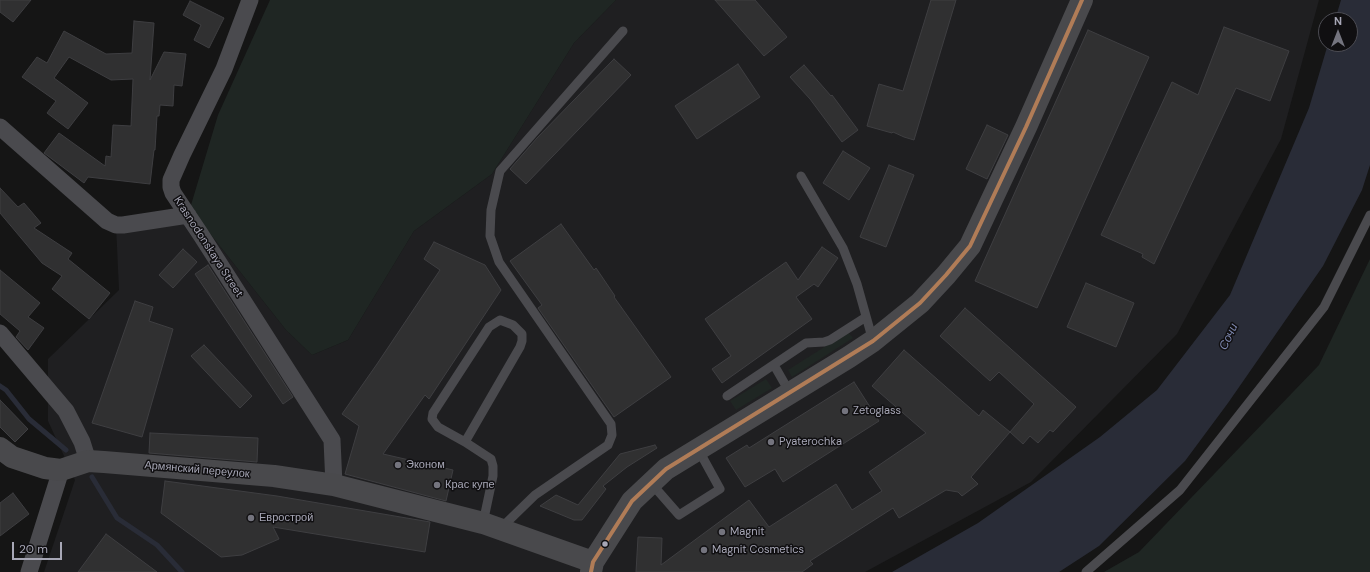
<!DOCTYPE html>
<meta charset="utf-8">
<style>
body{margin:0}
#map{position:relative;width:1370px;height:572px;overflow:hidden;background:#151515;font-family:"DM Sans",sans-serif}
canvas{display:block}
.north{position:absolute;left:1318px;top:12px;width:40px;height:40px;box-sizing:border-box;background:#100f11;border:1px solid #4c4c53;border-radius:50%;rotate:0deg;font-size:11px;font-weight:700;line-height:16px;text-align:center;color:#a7a7b6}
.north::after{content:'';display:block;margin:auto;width:14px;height:18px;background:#74747e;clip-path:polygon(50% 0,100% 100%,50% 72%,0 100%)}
.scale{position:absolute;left:12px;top:542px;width:50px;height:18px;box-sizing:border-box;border:2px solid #a7a7b6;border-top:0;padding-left:5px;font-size:12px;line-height:14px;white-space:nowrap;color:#a7a7b6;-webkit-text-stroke:3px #100f11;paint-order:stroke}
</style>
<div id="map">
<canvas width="1370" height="572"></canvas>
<div class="north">N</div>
<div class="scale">20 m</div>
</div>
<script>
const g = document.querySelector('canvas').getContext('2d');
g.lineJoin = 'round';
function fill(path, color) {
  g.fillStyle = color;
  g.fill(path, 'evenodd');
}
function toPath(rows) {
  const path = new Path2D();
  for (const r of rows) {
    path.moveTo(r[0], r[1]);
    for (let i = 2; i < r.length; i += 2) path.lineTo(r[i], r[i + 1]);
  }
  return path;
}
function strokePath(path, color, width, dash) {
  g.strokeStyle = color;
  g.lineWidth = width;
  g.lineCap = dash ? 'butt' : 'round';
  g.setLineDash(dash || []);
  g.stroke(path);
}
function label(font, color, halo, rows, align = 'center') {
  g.font = font + ' "DM Sans",sans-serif';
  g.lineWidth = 3;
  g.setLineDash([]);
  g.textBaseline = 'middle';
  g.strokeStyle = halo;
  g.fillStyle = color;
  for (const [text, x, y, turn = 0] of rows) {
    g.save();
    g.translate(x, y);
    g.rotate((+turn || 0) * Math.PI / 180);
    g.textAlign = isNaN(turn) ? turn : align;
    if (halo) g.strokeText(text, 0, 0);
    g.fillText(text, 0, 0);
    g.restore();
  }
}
fill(toPath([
 [616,0,1319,0,1281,139,1177,334,1031,482,865,572,44,572,75,480,48,421,48,359,119,290,116,225,188,215,204,226,286,330,312,355,348,340,414,231,492,174,574,43]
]), '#1f1f21');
fill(toPath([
 [270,0,616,0,574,43,492,174,414,231,348,340,312,355,286,330,204,226,188,215,218,115],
 [1370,259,1370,572,1104,572,1139,552,1319,365],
 [848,332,853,338,792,377,788,370],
 [766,379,772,388,736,410,730,401]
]), '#1f2623');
fill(toPath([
 [1341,0,1370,0,1370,165,1362,190,1323,266,1228,403,1185,461,1099,546,1059,572,892,572,978,523,1100,437,1157,390,1230,295,1309,108,1328,44,1350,44,1350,20,1335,20]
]), '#292c37');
strokePath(toPath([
 [0,386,6,390,29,419,66,450],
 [92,477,117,518,157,545,182,572]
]), '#292c37', 5);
const building = toPath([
 [0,0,31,0,13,22,0,12,0,0],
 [715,0,755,0,787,37,764,56,715,0],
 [931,0,956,0,914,140,904,137,893,132,892,133,867,126,879,84,903,91,931,0],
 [190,1,224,18,209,48,194,40,201,25,183,15,190,1],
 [134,21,154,23,150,80,164,52,186,54,182,86,174,85,173,106,160,105,159,116,157,116,155,150,154,150,150,184,88,177,84,183,44,153,59,133,105,166,106,156,111,157,113,125,131,126,133,79,111,80,69,57,54,78,88,103,68,129,47,113,56,101,22,77,37,57,47,63,64,31,106,54,132,53,134,21],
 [1224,27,1289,51,1270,101,1236,88,1154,264,1142,257,1143,254,1101,235,1172,82,1198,95,1224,27],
 [1088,30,1149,57,1037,308,975,281,1088,30],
 [614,59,631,75,526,184,510,169,537,138,614,59],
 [738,64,760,97,697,139,675,106,738,64],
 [804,65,831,96,832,95,858,130,842,142,810,99,790,77,804,65],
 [987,125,1008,135,987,179,966,169,987,125],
 [843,151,870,168,849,200,823,183,843,151],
 [889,165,914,175,886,247,860,237,889,165],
 [0,188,18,207,24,203,41,223,34,228,72,253,68,259,110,293,89,319,52,289,62,276,42,263,0,213,0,188],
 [561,224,594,270,596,268,615,296,614,297,671,377,614,417,538,308,542,305,510,261,561,224],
 [434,242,485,265,501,290,429,399,425,395,383,454,453,470,446,501,345,474,359,426,342,414,377,364,440,270,424,259,434,242],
 [822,247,838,258,818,287,814,284,796,297,812,319,722,383,712,369,731,356,705,319,786,262,798,280,822,247],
 [183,249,197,262,173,288,159,275,183,249],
 [208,265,293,397,283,404,195,274,208,265],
 [0,270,40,303,28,317,44,328,28,350,16,337,20,331,0,314,0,270],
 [1086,283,1134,303,1116,347,1067,327,1086,283],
 [135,301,153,307,149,321,173,329,142,437,92,423,135,301],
 [965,308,1076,407,1053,432,1050,430,1038,443,1030,436,1023,444,1010,432,1034,404,999,372,990,381,940,336,965,308],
 [204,345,252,396,240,408,191,356,204,345],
 [904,350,979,416,983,410,1010,432,971,477,978,484,962,496,958,492,946,490,899,518,893,508,810,561,813,564,802,572,636,572,638,537,662,538,661,565,749,500,769,527,836,484,852,510,882,491,869,472,926,433,872,386,904,350],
 [854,382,879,421,783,482,775,469,745,487,726,458,747,445,749,448,854,382],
 [0,400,28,429,15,442,0,427,0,400],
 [150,433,258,438,257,462,149,453,150,433],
 [655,445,657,448,627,467,603,486,606,489,582,520,574,520,540,506,556,495,578,505,620,454,655,445],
 [165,481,277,496,430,522,425,552,273,527,279,539,242,555,221,557,161,513,165,481],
 [13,493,29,514,0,536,0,503,13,493],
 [106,534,157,572,78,572,106,534]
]);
fill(building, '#303031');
strokePath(building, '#3e3e41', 1);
strokePath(toPath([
 [801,176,843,248,857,284,873,341],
 [774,365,790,393],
 [727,396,806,343,824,342,830,340,866,317],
 [465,442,520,347,522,341,522,334,513,325,500,320,489,327,433,413,432,419,438,427,465,442,491,459,493,466,493,476,483,523],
 [651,483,679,515,720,489,698,449],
 [500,529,535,495,608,445,612,435,611,424,499,262,490,236,491,210,500,171,623,31],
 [1086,572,1180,490,1324,307,1370,215]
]), '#4a4a4e', 9);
strokePath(toPath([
 [250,0,224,69,182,155,171,180,171,187,173,193,201,235,332,440,334,485],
 [0,127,107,221,116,225,123,225,188,215],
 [0,333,66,411,82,442,88,461],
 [29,572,61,470]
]), '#4a4a4e', 17);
strokePath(toPath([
 [0,448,12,457,45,468,61,470,88,461,104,462,274,476,334,485,483,523,593,562],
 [591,572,593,562,632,501,666,469,849,357,873,341,920,303,946,275,970,246,1026,127,1082,0]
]), '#49494c', 22);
strokePath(toPath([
 [591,572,593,562,632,501,666,469,873,341,920,303,946,275,970,246,1026,127,1082,0]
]), '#b07c57', 4);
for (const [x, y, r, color] of [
 [845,411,4,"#74747e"],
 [771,442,4,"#74747e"],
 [398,465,4,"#74747e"],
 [437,485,4,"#74747e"],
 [251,518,4,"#74747e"],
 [722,532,4,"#74747e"],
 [605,544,3.5,"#a7a7b6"],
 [704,550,4,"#74747e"]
]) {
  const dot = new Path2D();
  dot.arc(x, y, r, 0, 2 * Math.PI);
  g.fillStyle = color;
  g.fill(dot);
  strokePath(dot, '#100f11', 1.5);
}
label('11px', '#a7a7b6', '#100f11', [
 ["Krasnodonskaya Street",208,247,57],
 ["Армянский переулок",197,470,5]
]);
label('11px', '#a7a7b6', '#100f11', [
 ["Zetoglass",853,411],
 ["Pyaterochka",779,442],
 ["Эконом",406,465],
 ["Крас купе",445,485],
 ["Еврострой",259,518],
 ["Magnit",730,532],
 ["Magnit Cosmetics",712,550]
], 'left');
label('italic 12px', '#7e89b1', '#100f11', [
 ["Сочи",1229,337,-65]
]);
</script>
